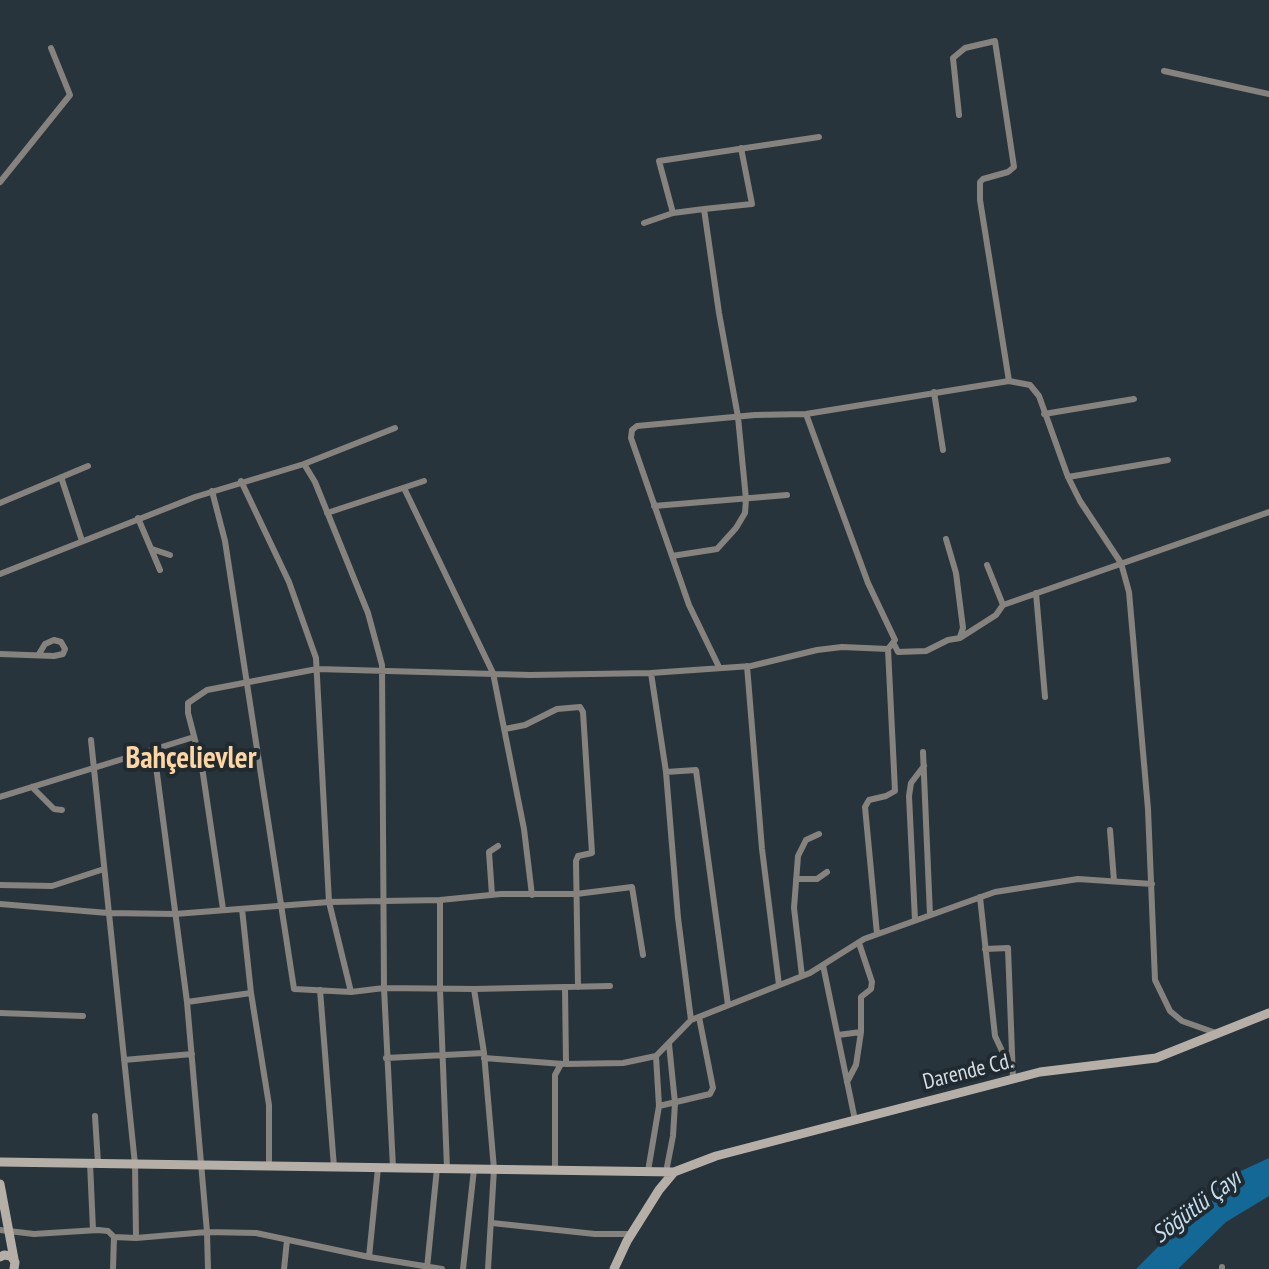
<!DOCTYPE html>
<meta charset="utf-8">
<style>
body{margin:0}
canvas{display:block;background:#28343b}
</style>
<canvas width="1269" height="1269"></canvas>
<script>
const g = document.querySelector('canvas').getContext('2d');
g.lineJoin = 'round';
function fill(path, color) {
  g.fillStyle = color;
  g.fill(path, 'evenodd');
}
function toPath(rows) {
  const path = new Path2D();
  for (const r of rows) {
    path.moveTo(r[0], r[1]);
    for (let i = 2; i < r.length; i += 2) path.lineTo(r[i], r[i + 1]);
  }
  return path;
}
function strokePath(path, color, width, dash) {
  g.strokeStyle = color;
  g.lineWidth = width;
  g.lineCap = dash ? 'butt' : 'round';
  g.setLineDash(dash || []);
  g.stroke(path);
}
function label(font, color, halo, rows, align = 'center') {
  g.font = font + ' "PT Sans Narrow",sans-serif';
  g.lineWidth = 8;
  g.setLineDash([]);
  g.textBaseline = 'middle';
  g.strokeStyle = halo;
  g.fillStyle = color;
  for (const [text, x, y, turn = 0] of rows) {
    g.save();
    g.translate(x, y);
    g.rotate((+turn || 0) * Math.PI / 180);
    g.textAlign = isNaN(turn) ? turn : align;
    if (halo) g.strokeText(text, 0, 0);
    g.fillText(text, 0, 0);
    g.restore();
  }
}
fill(toPath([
 [1269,1158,1269,1196,1226,1222,1178,1269,1136,1269,1228,1177]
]), '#146895');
strokePath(toPath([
 [1164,71,1269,94],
 [959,115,953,58,965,48,995,41,1014,167,1008,172,983,179,980,182,980,200,1009,381],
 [0,182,70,95,51,48],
 [673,213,659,161,819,137],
 [644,223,673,213,704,209],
 [934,392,943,450],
 [1044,414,1134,399],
 [304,464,395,428],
 [61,477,82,541],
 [1068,477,1168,460],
 [241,481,289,582,316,658,329,902,351,992],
 [404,488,493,673,524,829,532,895],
 [212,491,225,541,294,989,351,992,384,988,474,989,610,986],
 [0,503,88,466],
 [654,506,787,495],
 [327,513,424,481],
 [138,518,160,570],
 [946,539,956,573,963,628,960,637],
 [152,549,170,555],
 [672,556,717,549,736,528,745,513,746,499,738,417,719,313,704,209,752,204,741,148],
 [987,565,1003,605],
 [0,574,195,497,304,464,315,482,368,613,382,665,384,988,393,1168],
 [1036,593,1045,697],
 [894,644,898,652,926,651,948,640,960,638,996,615,1003,605,1269,512],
 [0,654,54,656,63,654,65,649,61,642,54,640,45,644,39,654],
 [747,666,762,849,779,985],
 [719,667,689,605,631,438,632,430,637,426,755,415,806,414,1009,381,1030,385,1039,396,1068,477,1080,501,1121,563,1129,592,1148,809,1155,980,1170,1011,1182,1021,1216,1033],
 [651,673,666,772,678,918,691,1020],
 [505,729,525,725,557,709,580,707,583,712,592,853,578,856,576,861,578,987],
 [91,740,135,1164,136,1238],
 [154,751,187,1002,207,1232,208,1269],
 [923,752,930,915],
 [666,772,696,770,728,1005],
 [32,787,54,809,62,810],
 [0,797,194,737],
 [1110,830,1114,881],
 [796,879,817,879,827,872],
 [0,885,52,886,104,869],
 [492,895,489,852,498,846],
 [980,897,995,1036,1003,1053,1011,1054],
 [440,900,440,989,447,1168],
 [0,904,108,913,175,914,329,902,440,900,501,894,576,894,632,887,643,955],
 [223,909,202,767,188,713,188,703,207,690,317,669,530,675,651,673,751,666,817,650,842,647,888,649,895,640,868,583,806,414],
 [242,909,251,993,269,1105,269,1165],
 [915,920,909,796,911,783,924,766],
 [877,934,865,807,869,800,886,796,895,791,888,649],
 [985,949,1008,948,1013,1079],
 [823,965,855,1120],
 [802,976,794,908,798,856,806,840,819,834],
 [565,988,566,1064,623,1063,656,1056,691,1020,810,973,864,939,995,892,1078,879,1152,884],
 [474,989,484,1053,494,1169,488,1269],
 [320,990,334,1167],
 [187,1002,251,993],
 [0,1013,83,1016],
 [838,1035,861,1032,861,997,871,989,872,982,859,943],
 [386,1058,484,1053],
 [484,1058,563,1064],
 [124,1060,192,1054],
 [847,1082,856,1065,861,1032],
 [659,1106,710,1094,713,1088,699,1017],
 [95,1116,98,1163],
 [90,1163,93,1230],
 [555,1170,555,1075,561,1064],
 [648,1171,659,1106,656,1056],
 [666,1172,673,1136,675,1103,669,1044],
 [492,1223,595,1234,631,1234],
 [0,1230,34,1234,98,1230,108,1231,114,1237,136,1238,207,1232,256,1233,369,1257,442,1269],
 [369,1257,378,1168],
 [1222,1267,1222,1269],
 [427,1268,437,1168],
 [113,1269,114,1237],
 [284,1269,287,1240],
 [463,1269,474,1169]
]), '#86827d', 6);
strokePath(toPath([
 [0,1162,674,1172,716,1156,1040,1072,1156,1058,1269,1013],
 [0,1184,14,1259],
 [0,1257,4,1255,11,1256,15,1262,14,1269],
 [614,1269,627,1241,659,1190,674,1172]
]), '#b6afa7', 9);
label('22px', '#d7dee3', '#1f2a31', [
 ["Darende Cd.",968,1072,-14]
]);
label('italic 24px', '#c8deed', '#1f2a31', [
 ["Söğütlü Çayı",1197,1207,-37]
]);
label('bold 30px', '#ffd5a2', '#1f2a31', [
 ["Bahçelievler",191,759]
]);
</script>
